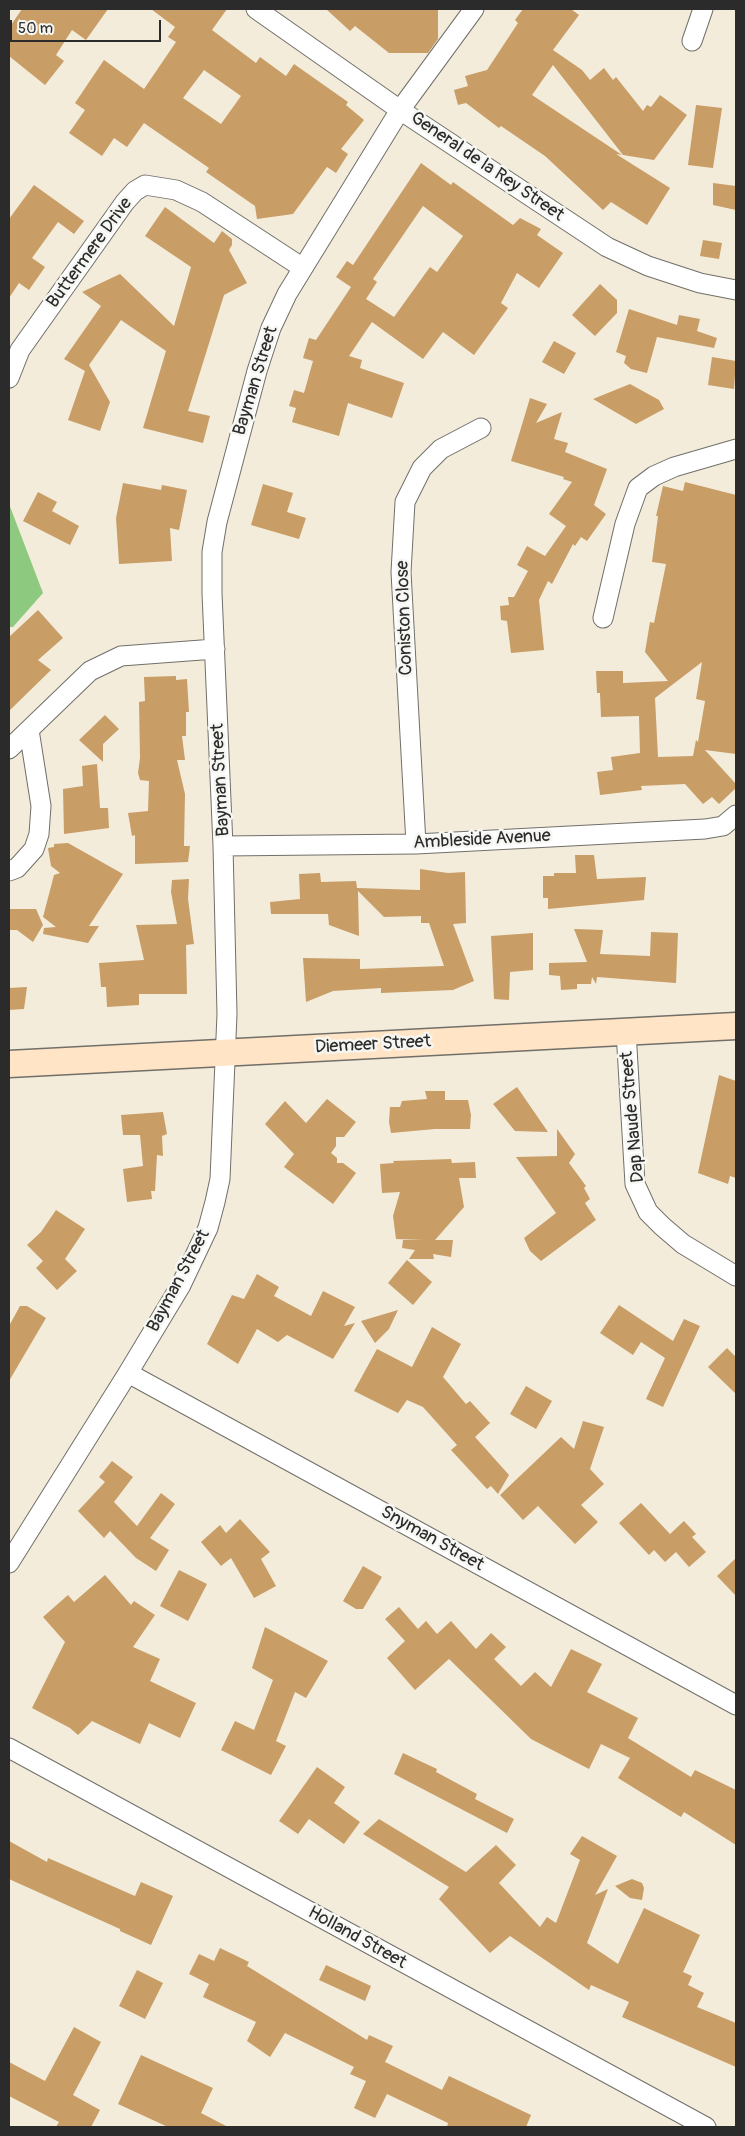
<!DOCTYPE html>
<style>
body{margin:0}
#map{position:relative;width:745px;height:2136px;overflow:hidden;background:#f3ecdb;font-family:Pangolin,sans-serif}
canvas{display:block}
.frame{position:absolute;inset:0;border:10px solid #2b2b2b;pointer-events:none}
.scale{position:absolute;left:10px;top:20px;width:151px;height:22px;box-sizing:border-box;border:2px solid #2b2b2b;border-top:0;padding-left:6px;font-size:15px;line-height:18px;white-space:nowrap;color:#2b2b2b;-webkit-text-stroke:4px #f6f6f2;paint-order:stroke}
</style>
<div id="map">
<canvas width="745" height="2136"></canvas>
<div class="frame"></div>
<div class="scale">50 m</div>
</div>
<script>
const g = document.querySelector('canvas').getContext('2d');
g.lineJoin = 'round';
function fill(path, color) {
  g.fillStyle = color;
  g.fill(path, 'evenodd');
}
function toPath(rows) {
  const path = new Path2D();
  for (const r of rows) {
    path.moveTo(r[0], r[1]);
    for (let i = 2; i < r.length; i += 2) path.lineTo(r[i], r[i + 1]);
  }
  return path;
}
function strokePath(path, color, width, dash) {
  g.strokeStyle = color;
  g.lineWidth = width;
  g.lineCap = dash ? 'butt' : 'round';
  g.setLineDash(dash || []);
  g.stroke(path);
}
function label(font, color, halo, rows, align = 'center') {
  g.font = font + ' Pangolin,sans-serif';
  g.lineWidth = 5;
  g.setLineDash([]);
  g.textBaseline = 'middle';
  g.strokeStyle = halo;
  g.fillStyle = color;
  for (const [text, x, y, turn = 0] of rows) {
    g.save();
    g.translate(x, y);
    g.rotate((+turn || 0) * Math.PI / 180);
    g.textAlign = isNaN(turn) ? turn : align;
    if (halo) g.strokeText(text, 0, 0);
    g.fillText(text, 0, 0);
    g.restore();
  }
}
fill(toPath([
 [9,504,43,593,13,627,9,627]
]), '#8dc97e');
fill(toPath([
 [22,9,108,9,86,40,72,30,56,55,64,61,45,85,9,56,9,28],
 [151,9,227,9,212,30,256,63,260,57,286,76,294,64,348,102,346,105,364,120,341,149,348,154,336,173,327,167,293,214,257,219,255,206,206,172,209,168,144,123,127,147,114,138,102,156,69,133,85,110,75,103,104,60,144,89,176,42,168,37,175,27],
 [204,70,241,96,221,124,183,98],
 [326,9,438,9,438,39,428,53,389,53,355,26,350,31],
 [523,9,571,9,579,15,553,50,582,70,590,80,604,68,613,80,616,77,643,111,647,105,651,107,660,95,687,115,654,160,623,155,553,65,532,95,622,155,616,154,670,188,647,225,611,202,603,210,545,156,501,126,499,128,466,103,458,105,454,90,468,86,465,76,487,70,518,23,515,20],
 [696,105,722,108,713,168,688,165],
 [421,163,451,185,453,182,513,225,520,218,541,229,537,235,563,253,539,288,517,273,501,303,508,308,474,355,443,332,423,359,372,322,349,356,362,360,360,368,404,383,392,418,348,403,339,436,292,422,296,408,289,406,294,390,304,393,313,361,303,358,309,338,316,340,351,287,336,277,347,261,353,265],
 [423,206,463,236,437,272,430,267,394,317,366,299,377,282,373,279],
 [713,183,736,186,736,210,713,205],
 [34,185,84,221,74,234,58,222,32,258,45,267,29,290,19,283,9,298,9,219],
 [165,207,214,243,222,231,232,239,232,245,229,250,247,283,224,295,188,411,210,416,203,443,143,428,166,351,121,320,89,365,110,402,100,431,68,420,85,371,64,359,101,306,82,292,120,274,174,326,191,267,145,236],
 [703,240,722,243,719,259,700,256],
 [600,284,617,300,617,313,595,336,572,315],
 [629,309,677,325,679,315,700,319,697,331,717,338,714,348,657,337,647,373,631,369,624,363,626,356,616,352],
 [554,341,576,353,564,374,542,362],
 [712,357,736,361,734,389,708,385],
 [630,384,659,400,664,409,636,424,593,399],
 [530,398,547,404,536,423,562,412,554,439,568,443,565,452,607,469,594,505,606,514,587,541,581,537,575,546,573,544,552,584,548,581,539,600,544,650,511,653,507,621,501,620,500,606,509,605,508,597,514,597,528,571,517,565,527,546,545,556,566,526,549,514,572,482,563,479,564,477,511,461],
 [685,482,736,495,736,754,705,750,736,784,736,788,719,804,712,797,703,804,685,784,641,786,642,790,600,795,597,772,613,770,611,757,640,753,639,716,601,717,600,693,597,693,596,671,623,671,623,683,668,681,645,652,650,622,654,623,666,564,652,562,658,516,656,516,663,486,683,491],
 [702,662,696,699,705,701,698,742,696,740,693,756,658,757,655,698],
 [123,483,161,490,162,485,187,490,179,530,170,528,172,561,119,564,116,518],
 [263,484,293,493,287,512,306,518,299,539,251,525],
 [38,492,57,502,52,511,79,526,70,545,23,521],
 [38,610,63,638,38,660,51,670,9,711,9,637],
 [176,676,176,680,187,679,189,712,186,712,186,736,182,736,185,760,177,760,185,794,184,846,190,846,188,862,135,864,135,835,132,836,128,813,148,811,149,781,140,780,138,773,140,758,139,702,145,701,144,677],
 [105,715,119,729,103,744,103,762,79,740],
 [97,764,100,808,108,808,109,828,64,834,63,789,83,786,82,766],
 [68,843,123,874,89,926,99,926,88,943,43,934,44,928,56,927,43,917,54,875,60,873,51,866,48,848,54,847,54,844],
 [575,855,594,855,597,879,646,877,644,900,548,909,548,898,543,898,543,876,554,876,554,873,576,873],
 [420,869,448,873,465,872,466,923,453,924,474,981,453,990,381,993,381,988,333,991,306,1002,303,958,360,959,360,969,444,966,429,923,421,923,421,916,384,917,358,891,359,936,329,925,328,914,271,914,270,902,300,899,299,874,320,873,321,882,356,881,357,888,420,890],
 [189,879,188,899,194,944,186,945,187,994,139,994,139,1005,107,1007,106,987,101,987,99,963,144,960,136,925,177,924,171,892,172,880],
 [9,909,36,909,43,925,33,942,17,930,9,930],
 [574,929,603,930,600,954,650,956,651,932,678,933,676,983,597,977,596,984,592,977,591,984,577,984,577,989,561,990,560,976,549,975,549,963,587,962],
 [533,933,533,970,510,972,509,1000,494,999,491,936],
 [27,987,24,1009,9,1010,9,988],
 [719,1075,736,1081,736,1178,730,1176,728,1184,698,1173],
 [517,1087,548,1132,515,1131,493,1104],
 [425,1091,445,1091,445,1100,468,1100,471,1115,470,1129,435,1129,391,1133,389,1122,390,1107,400,1107,402,1101,427,1099],
 [327,1099,356,1122,344,1137,336,1137,336,1146,331,1153,337,1158,337,1163,343,1163,356,1173,333,1204,284,1167,294,1154,265,1124,285,1101,306,1123],
 [163,1112,167,1134,162,1136,163,1156,157,1155,155,1191,151,1191,152,1199,127,1202,123,1169,143,1166,140,1135,123,1135,121,1115],
 [557,1129,575,1154,569,1163,586,1186,584,1188,590,1199,585,1203,596,1220,541,1261,530,1251,524,1238,556,1213,516,1157,557,1156],
 [451,1159,452,1163,475,1162,476,1178,459,1178,464,1207,435,1240,453,1240,451,1257,433,1254,434,1259,409,1259,415,1250,402,1248,403,1240,423,1240,396,1239,393,1216,400,1192,382,1193,380,1164,394,1163,393,1161],
 [56,1210,85,1229,65,1259,77,1271,57,1290,36,1268,43,1261,27,1245,41,1232],
 [407,1260,432,1282,413,1305,388,1283],
 [257,1274,279,1287,274,1296,311,1316,323,1291,355,1307,344,1326,355,1323,333,1359,287,1335,278,1342,257,1329,238,1364,207,1344,232,1295,244,1299],
 [619,1305,673,1341,684,1319,700,1326,663,1407,646,1399,665,1358,641,1342,633,1355,600,1333],
 [20,1306,27,1306,46,1318,9,1381,9,1326],
 [398,1310,389,1329,375,1343,361,1321],
 [432,1327,461,1344,443,1377,466,1404,470,1401,490,1423,475,1437,509,1475,498,1494,491,1486,487,1489,451,1450,457,1445,423,1407,407,1400,398,1413,354,1391,377,1349,412,1367],
 [727,1348,736,1357,736,1394,708,1367],
 [526,1386,552,1401,536,1429,510,1414],
 [583,1421,604,1427,590,1469,604,1484,581,1505,598,1522,575,1544,538,1506,523,1520,500,1495,561,1437,574,1449],
 [112,1461,133,1477,114,1502,137,1526,161,1493,175,1504,150,1538,169,1550,156,1571,136,1558,110,1531,104,1538,78,1511,105,1482,99,1477],
 [641,1503,670,1534,684,1521,696,1534,692,1537,706,1552,689,1567,676,1552,665,1562,654,1550,649,1555,619,1523],
 [240,1519,270,1552,261,1559,276,1586,254,1598,231,1558,221,1566,201,1542,220,1525,226,1533],
 [736,1558,736,1596,717,1576],
 [363,1566,382,1577,363,1609,356,1609,343,1601],
 [179,1570,207,1584,188,1621,160,1606],
 [105,1575,131,1605,134,1601,155,1615,133,1647,160,1659,150,1681,196,1703,180,1738,149,1723,140,1744,92,1721,78,1735,70,1728,32,1708,65,1642,43,1617,68,1595,74,1602],
 [399,1607,418,1629,426,1621,437,1634,451,1621,476,1649,491,1633,506,1647,494,1659,521,1686,535,1672,551,1687,571,1649,602,1664,587,1692,638,1718,628,1738,691,1777,695,1770,736,1790,736,1845,684,1812,681,1817,618,1778,630,1758,601,1744,589,1769,531,1739,449,1659,415,1690,387,1658,405,1641,385,1619],
 [265,1627,328,1661,306,1698,295,1692,276,1741,286,1746,271,1775,221,1750,235,1721,254,1730,273,1680,252,1668],
 [403,1753,437,1769,436,1772,477,1794,475,1799,514,1819,507,1833,394,1774],
 [317,1767,345,1787,334,1803,360,1822,344,1844,309,1819,298,1834,279,1821],
 [379,1819,466,1872,496,1845,516,1865,499,1883,540,1927,547,1917,556,1923,580,1860,570,1854,582,1836,617,1856,595,1895,608,1889,587,1943,618,1964,644,1908,700,1935,683,1972,692,1976,688,1985,704,1993,697,2007,736,2023,736,2067,622,2017,629,2002,591,1985,589,1990,510,1936,490,1953,439,1899,449,1887,363,1834],
 [9,1841,47,1862,48,1858,135,1896,141,1882,173,1896,151,1945,120,1931,120,1929,9,1879],
 [632,1879,642,1883,644,1888,642,1900,630,1898,615,1886],
 [220,1948,249,1962,247,1966,367,2040,369,2035,393,2046,385,2062,442,2090,449,2076,531,2115,526,2127,447,2127,448,2123,387,2094,375,2118,354,2108,366,2081,350,2074,354,2067,285,2033,270,2057,247,2041,256,2022,203,1997,209,1984,189,1974,199,1954,214,1961],
 [326,1965,371,1986,365,2001,319,1980],
 [137,1970,163,1983,145,2019,119,2006],
 [74,2027,101,2042,73,2095,100,2110,91,2127,56,2127,59,2122,9,2096,9,2062,45,2081],
 [141,2055,213,2088,201,2113,228,2127,168,2127,118,2104]
]), '#c89d66');
const street = toPath([
 [256,9,400,110,607,247,648,266,700,283,736,290],
 [692,41,703,9],
 [9,378,20,350,125,202,135,191,145,185,176,190,202,202,303,268],
 [603,618,625,524,638,488,654,476,674,467,736,449],
 [9,749,90,671,121,656,215,649],
 [416,844,401,572,405,502,422,468,441,449,481,428],
 [223,846,416,844,705,829,723,826,736,815],
 [9,871,17,868,34,849,39,834,41,806,29,730],
 [626,1031,635,1184,648,1212,662,1226,683,1244,736,1276],
 [128,1373,736,1705],
 [9,1563,128,1373,181,1285,208,1228,215,1202,220,1179,227,1014,223,846,212,593,212,552,217,522,257,371,271,328,287,294,400,110,474,9],
 [9,1748,706,2127]
]);
const secondary = toPath([
 [9,1064,736,1026]
]);
strokePath(street, '#716f69', 21);
strokePath(secondary, '#716f69', 29);
strokePath(street, '#fff', 19);
strokePath(secondary, '#ffe4c6', 26);
label('18px', '#2b2b2b', '#f6f6f2', [
 ["General de la Rey Street",487,167,34],
 ["Buttermere Drive",90,253,-54],
 ["Bayman Street",256,381,-73],
 ["Coniston Close",405,618,-92],
 ["Bayman Street",221,780,-93],
 ["Ambleside Avenue",482,840,-3],
 ["Diemeer Street",373,1045,-3],
 ["Dap Naude Street",633,1117,-95],
 ["Bayman Street",179,1281,-62],
 ["Snyman Street",432,1539,29],
 ["Holland Street",357,1938,29]
]);
</script>
